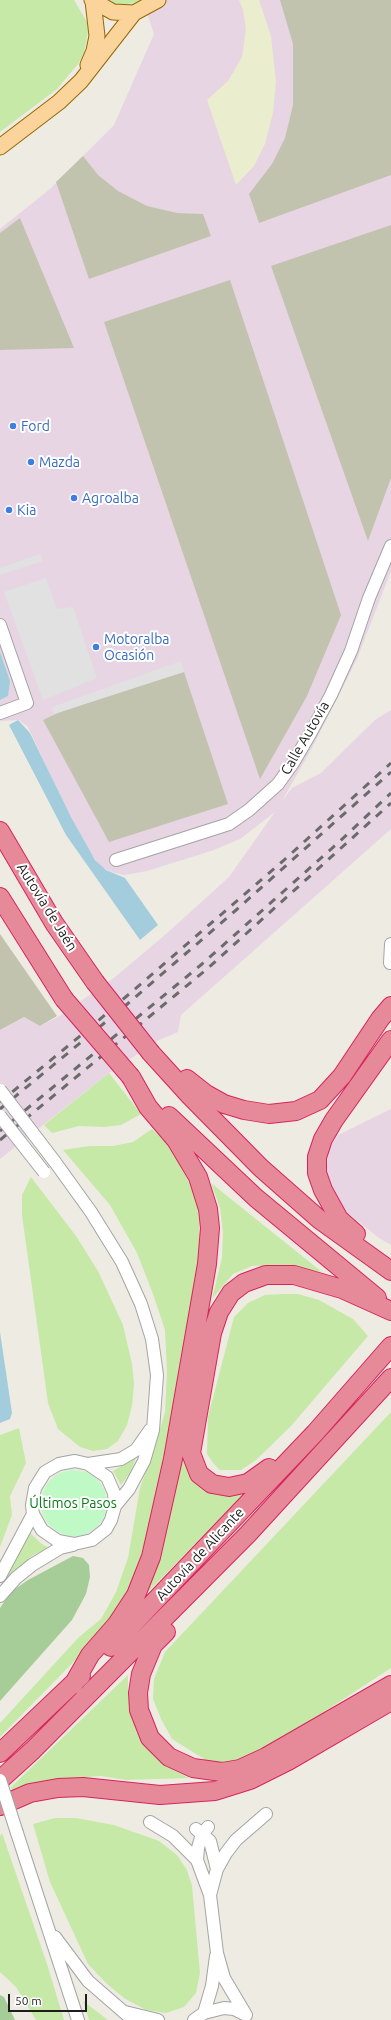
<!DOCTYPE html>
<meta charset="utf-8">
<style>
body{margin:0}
#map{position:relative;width:391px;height:2020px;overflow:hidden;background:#eeebe3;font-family:Ubuntu,sans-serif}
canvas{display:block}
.scale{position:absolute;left:8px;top:1994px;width:79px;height:18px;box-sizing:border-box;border:2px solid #1d1d1d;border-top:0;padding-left:5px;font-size:12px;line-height:14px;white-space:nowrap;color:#1d1d1d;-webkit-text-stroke:3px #fff;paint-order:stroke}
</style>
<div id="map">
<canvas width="391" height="2020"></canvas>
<div class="scale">50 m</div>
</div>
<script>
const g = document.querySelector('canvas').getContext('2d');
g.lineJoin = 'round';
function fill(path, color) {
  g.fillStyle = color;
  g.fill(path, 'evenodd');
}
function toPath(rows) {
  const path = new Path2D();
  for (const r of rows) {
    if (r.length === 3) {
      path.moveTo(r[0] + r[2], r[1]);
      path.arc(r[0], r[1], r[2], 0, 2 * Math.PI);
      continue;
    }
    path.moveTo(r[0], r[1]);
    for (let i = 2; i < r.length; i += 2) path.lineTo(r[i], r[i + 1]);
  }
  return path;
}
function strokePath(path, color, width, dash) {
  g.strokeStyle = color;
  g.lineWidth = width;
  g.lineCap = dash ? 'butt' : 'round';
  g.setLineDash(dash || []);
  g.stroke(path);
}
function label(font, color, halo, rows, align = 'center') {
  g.font = font + ' Ubuntu,sans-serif';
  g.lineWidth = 4;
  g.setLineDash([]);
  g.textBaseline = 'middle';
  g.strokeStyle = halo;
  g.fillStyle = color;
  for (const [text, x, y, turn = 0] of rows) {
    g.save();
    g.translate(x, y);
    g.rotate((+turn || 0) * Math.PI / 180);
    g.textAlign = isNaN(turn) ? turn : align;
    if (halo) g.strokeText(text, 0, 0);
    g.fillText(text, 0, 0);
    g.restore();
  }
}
fill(toPath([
 [143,0,391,0,391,571,357,659,312,748,282,801,292,788,321,773,375,720,391,710,391,829,181,1015,178,1032,159,1040,109,1073,0,1159,0,1030,24,1017,40,1026,58,1017,115,977,165,935,229,877,275,812,240,839,211,851,147,871,124,875,112,872,101,867,89,851,62,800,28,727,19,720,0,721,0,229,50,189,114,125,154,34],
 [391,1109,391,1245,379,1238,345,1211,333,1194,327,1173,328,1151,338,1135]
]), '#e7d5e3');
fill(toPath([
 [280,0,391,0,391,175,259,223,249,194,272,164,285,138,293,105,293,44],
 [83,156,98,175,118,191,147,206,177,213,203,214,211,236,89,279,56,182],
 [20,218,74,348,0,350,0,233],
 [391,225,391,478,368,541,271,266],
 [230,280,341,615,307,696,260,779,104,322],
 [184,672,228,804,109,842,43,720,58,713,172,674],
 [0,934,57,1016,40,1026,24,1017,0,1030]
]), '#c2c3ae');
fill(toPath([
 [239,0,259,0,271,36,276,82,273,113,265,144,254,166,236,185,207,100,228,81,242,57,246,29,243,10]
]), '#eaedce');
fill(toPath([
 [0,0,74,0,87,22,88,31,84,54,78,64,57,89,0,132],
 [105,0,144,0,126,5,115,4],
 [109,1073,141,1114,121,1125,104,1127,79,1126,52,1133,44,1125],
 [152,1129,169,1145,195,1194,199,1219,200,1270,154,1520,134,1582,118,1610,98,1637,0,1737,0,1723,79,1637,101,1619,116,1592,128,1558,140,1488,156,1443,165,1412,167,1372,165,1330,153,1294,137,1253,110,1205,63,1150,90,1146,113,1146,133,1142],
 [31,1177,76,1236,98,1271,123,1325,132,1364,134,1384,132,1406,127,1425,118,1441,107,1449,93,1451,80,1447,58,1429,48,1403,22,1215,22,1195],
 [211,1183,322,1272,280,1265,252,1266,233,1274,212,1299,222,1258,223,1232,220,1208],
 [282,1294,298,1294,319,1300,353,1319,368,1336,291,1426,256,1460,241,1470,220,1470,214,1464,207,1454,208,1417,234,1317,248,1303,265,1295],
 [391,1412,391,1668,261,1753,236,1762,222,1764,209,1762,172,1739,161,1719,153,1699,154,1679,165,1652],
 [19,1428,26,1463,10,1496,12,1515,0,1547,0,1435],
 [137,1456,130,1473,121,1485,113,1471],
 [183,1456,193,1481,206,1491,219,1495,243,1495,144,1596],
 [30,1533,42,1544,49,1548,33,1555,1,1583],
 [128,1675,128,1697,133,1716,151,1750,170,1768,189,1778,126,1780,101,1776,54,1780,13,1792,11,1787],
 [55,1818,76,1818,114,1825,159,1841,177,1855,187,1870,192,1886,200,1973,196,1993,184,2007,166,2013,146,2010,124,1998,107,1984,88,1964,50,1882,33,1824],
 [2,1833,47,1964,64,2020,36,2020,16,1987,0,1972,0,1836],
 [83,2001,104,2017,108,2020,89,2020]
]), '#c6e9a8');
fill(toPath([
 [73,1556,83,1558,89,1565,90,1577,86,1594,72,1620,0,1701,0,1608,11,1592,28,1580],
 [0,1995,4,1997,15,2020,0,2020]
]), '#a6cd97');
fill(toPath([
 [74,1503,33]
]), '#bff9c5');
fill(toPath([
 [40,554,43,561,0,575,0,568],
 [46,578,57,609,73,607,97,678,43,700,4,592],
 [181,661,184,672,54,714,52,707]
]), '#e1e1e1');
fill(toPath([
 [0,652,10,681,8,696,0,700],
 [18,720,30,733,71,817,95,860,106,870,125,878,158,925,140,940,66,835,9,725],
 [0,1332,12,1413,10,1419,0,1423]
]), '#a3cddc');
const minor = toPath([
 [0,625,27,703,0,713],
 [116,860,229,824,249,810,278,784,293,763,310,734,331,695,351,651,369,598,391,546],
 [390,963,391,944],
 [55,1162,91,1212,122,1262,141,1304,152,1339,157,1375,153,1430,144,1461,129,1489,115,1506],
 [88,1464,121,1459,136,1450,150,1430],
 [0,1576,33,1514,32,1505,35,1488,45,1472,59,1464,75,1461,88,1464,107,1477,114,1493,115,1506,111,1520,106,1529,92,1540,74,1544,58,1541,42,1530,33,1514],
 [0,1596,16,1578,32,1565,60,1548,73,1545],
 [150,1822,173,1836,197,1860,210,1895,217,1953,224,1978,246,2015],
 [196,1829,210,1841,217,1869],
 [17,1833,78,2020],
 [197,1860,198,1848,202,1834,208,1827],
 [210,1895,217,1869,226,1853,236,1840,266,1814],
 [55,1937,88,1981,133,2020],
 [125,2012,158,2020],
 [204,2013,212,1986,216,1956],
 [194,2020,204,2013,224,2008,234,2009,246,2015]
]);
const major = toPath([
 [92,0,113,12,134,13,158,0],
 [88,65,94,51,97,36,93,1],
 [0,147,59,102,81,81,134,13]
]);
const highway = toPath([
 [0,831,54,923,95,982],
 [0,897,64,999],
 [151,1053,190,1096,261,1168,320,1220,391,1271],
 [187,1079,206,1094,224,1104,244,1110,269,1114,296,1111,320,1100,342,1076,380,1019,391,1006],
 [169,1116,256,1198,377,1298],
 [356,1234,339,1219,323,1190,317,1173,317,1157,323,1139,334,1120,391,1040],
 [269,1468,248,1483,229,1487,212,1484,199,1474,191,1453,212,1333,219,1312,231,1293,244,1283,266,1275,294,1275,342,1289,391,1311],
 [166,1632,153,1645,141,1674,138,1693,139,1710,150,1738,169,1757,193,1768,222,1772,240,1769,266,1757,391,1685],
 [111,1647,315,1433,391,1346],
 [73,1685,90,1655,117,1624,136,1595,151,1557,173,1459,207,1264,210,1228,208,1209,198,1177,176,1140,148,1107,131,1077],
 [0,1753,81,1676],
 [0,1780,33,1750,248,1534,391,1378],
 [0,1806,30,1793,58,1788,83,1787,160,1795,215,1791,250,1780,288,1761,391,1701]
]);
strokePath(minor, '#a4a4a4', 14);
strokePath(major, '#956801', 17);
strokePath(highway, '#d7245d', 20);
strokePath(minor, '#fff', 12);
strokePath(major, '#fbd49b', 15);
strokePath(highway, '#e68a99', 18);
strokePath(toPath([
 [0,1102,91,1027,283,861,391,763],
 [0,1109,125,1006,235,911,391,772],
 [0,1131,202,964,339,842,391,793],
 [0,1140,207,969,391,803]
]), '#6b6b6b', 3, [8, 8]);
const minorBridge = toPath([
 [0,1090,55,1162],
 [0,1116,44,1172],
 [0,1780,17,1833]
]);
const highwayBridge = toPath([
 [95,982,151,1053],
 [64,999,131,1077]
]);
strokePath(minorBridge, '#a4a4a4', 14, []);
strokePath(highwayBridge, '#d7245d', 20, []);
strokePath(minorBridge, '#fff', 12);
strokePath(highwayBridge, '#e68a99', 18);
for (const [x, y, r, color] of [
 [13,426,4,"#3f7fe0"],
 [31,462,4,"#3f7fe0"],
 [74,498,4,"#3f7fe0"],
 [9,510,4,"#3f7fe0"],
 [96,647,4,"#3f7fe0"]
]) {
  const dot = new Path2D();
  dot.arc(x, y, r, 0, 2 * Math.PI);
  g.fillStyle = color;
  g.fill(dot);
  strokePath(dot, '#fff', 1.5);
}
label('14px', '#366cbe', '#fff', [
 ["Ford",21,426],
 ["Mazda",39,462],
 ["Agroalba",82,498],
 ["Kia",17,510],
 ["Motoralba",104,639],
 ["Ocasión",104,655]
], 'left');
label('14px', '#1d1d1d', '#fff', [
 ["Calle Autovía",305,738,-60],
 ["Autovía de Jaén",47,907,58],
 ["Autovía de Alicante",200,1554,-47]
]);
label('14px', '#0c7a18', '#fff', [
 ["Últimos Pasos",73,1503]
]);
</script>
